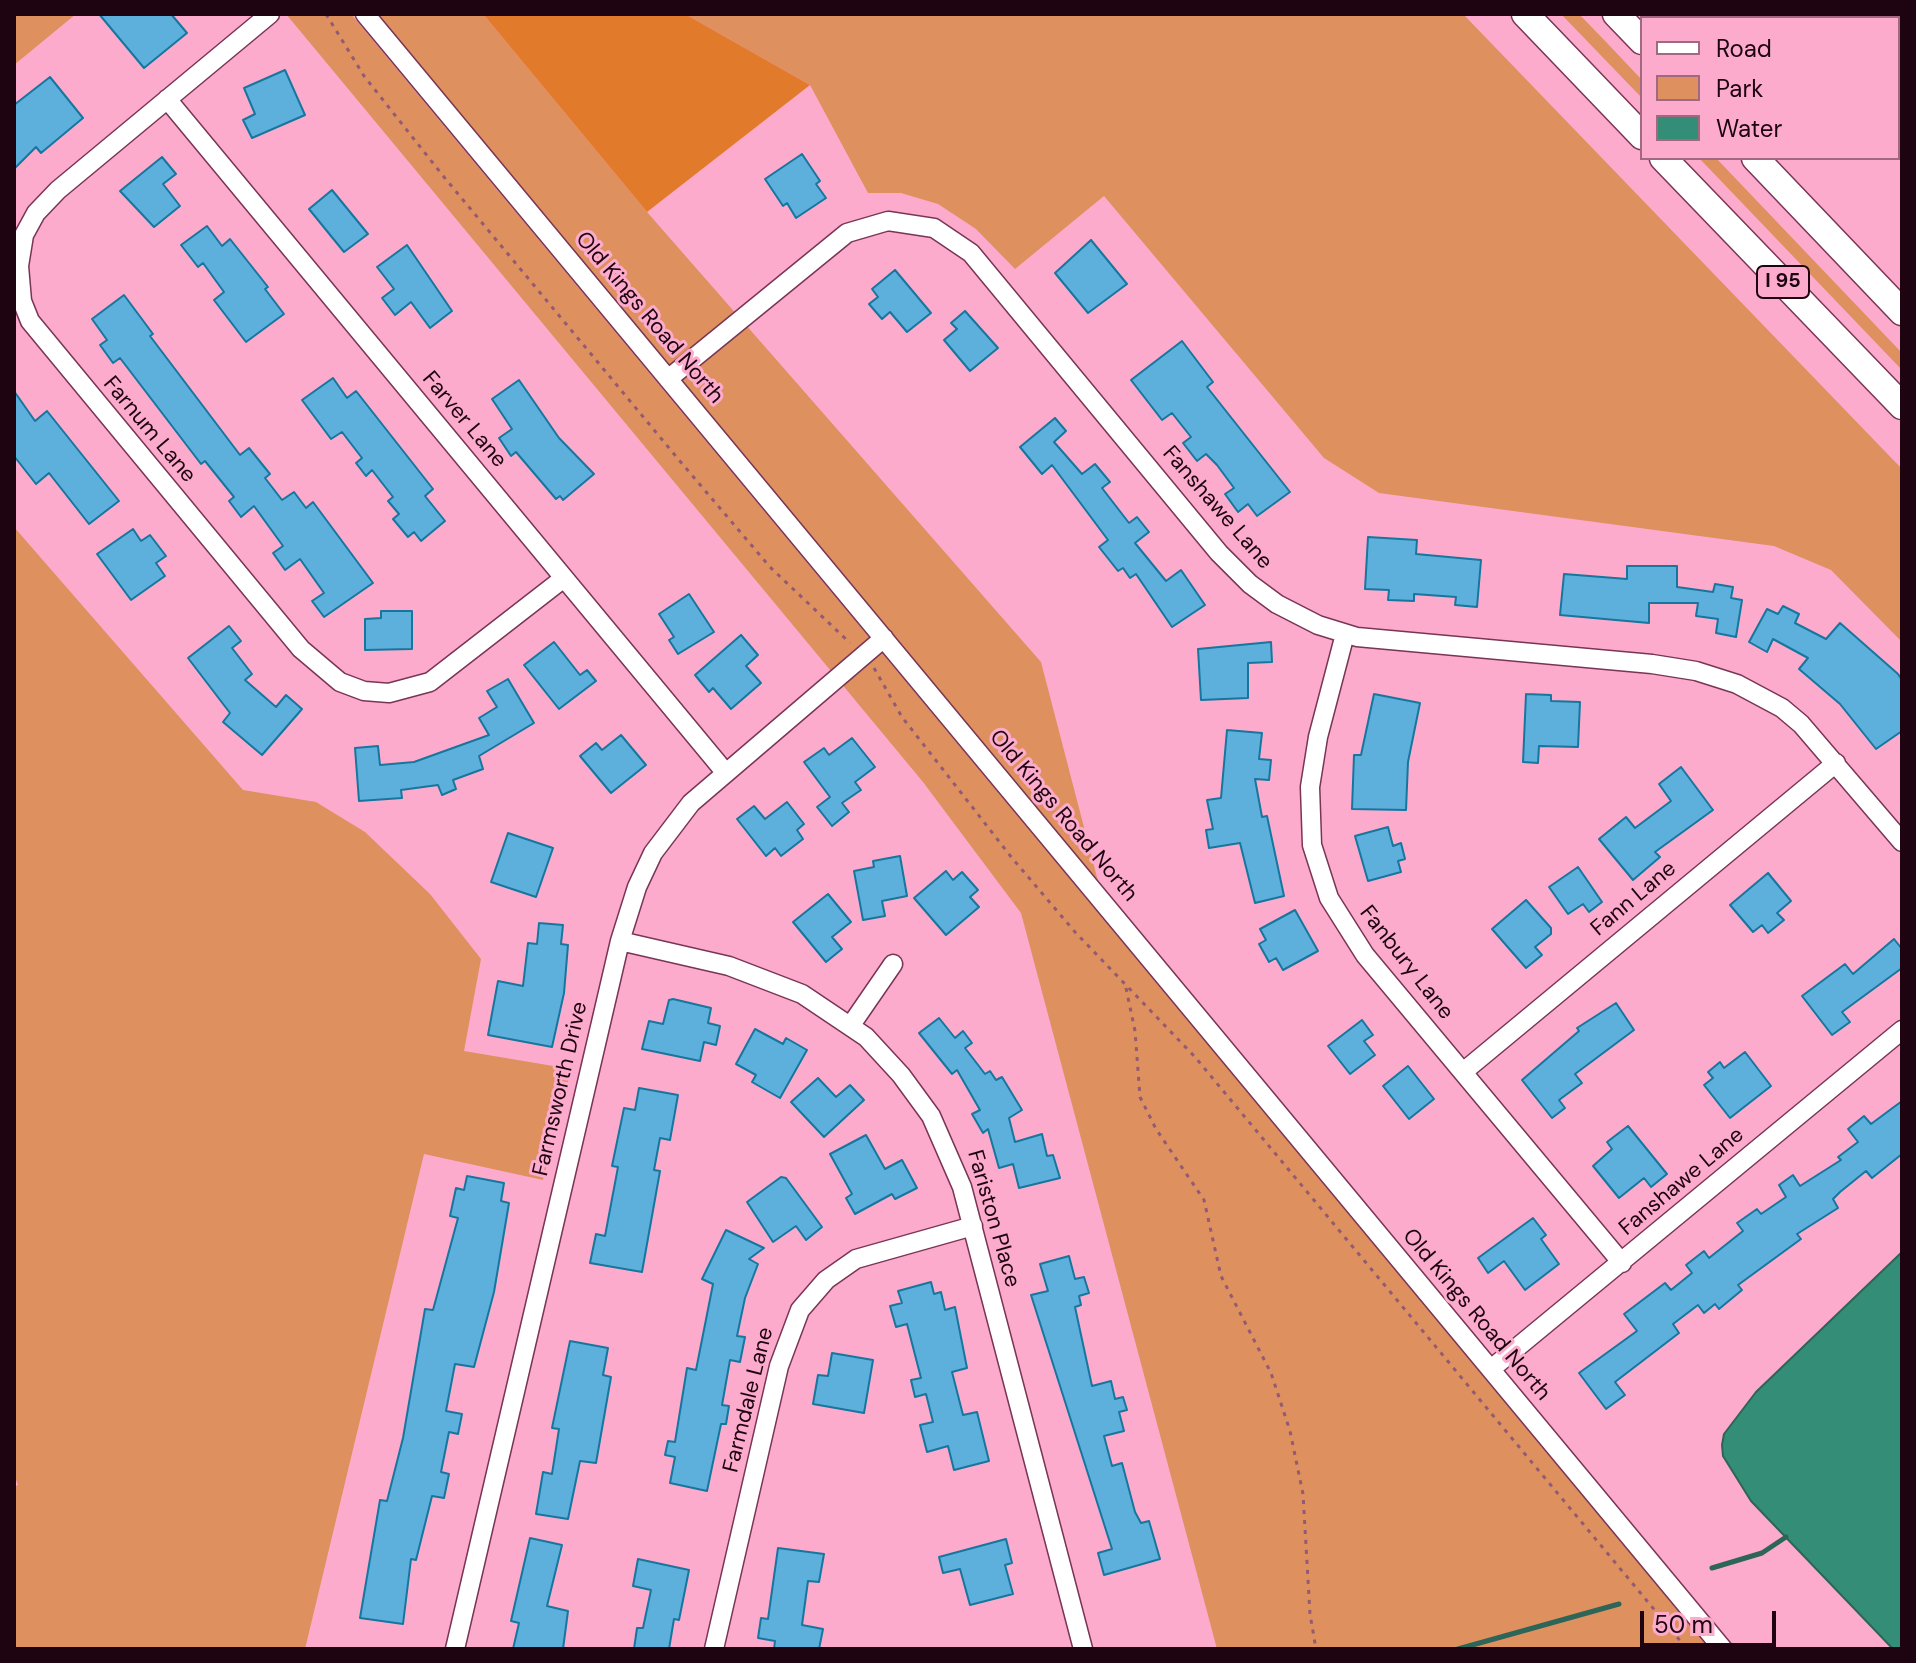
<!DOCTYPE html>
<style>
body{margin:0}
#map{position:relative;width:1916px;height:1663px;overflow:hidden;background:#fcabcd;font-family:"DM Sans",sans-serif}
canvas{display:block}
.frame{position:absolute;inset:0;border:16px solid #1e0410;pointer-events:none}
.legend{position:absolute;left:1640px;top:16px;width:260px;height:144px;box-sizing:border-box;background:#fcabcd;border:2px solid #a36881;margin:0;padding:10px 14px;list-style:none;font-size:24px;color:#1e0410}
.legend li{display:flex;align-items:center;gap:16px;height:40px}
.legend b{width:40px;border:2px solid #a36881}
.scale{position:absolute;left:1640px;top:1611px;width:136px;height:36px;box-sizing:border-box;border:4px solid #1e0410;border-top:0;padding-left:10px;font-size:24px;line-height:28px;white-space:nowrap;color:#1e0410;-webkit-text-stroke:6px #fcabcd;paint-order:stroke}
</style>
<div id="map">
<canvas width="1916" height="1663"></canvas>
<div class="frame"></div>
<ul class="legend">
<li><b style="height:10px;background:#fff"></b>Road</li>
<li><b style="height:22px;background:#de905e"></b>Park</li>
<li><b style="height:22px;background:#348e77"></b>Water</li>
</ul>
<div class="scale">50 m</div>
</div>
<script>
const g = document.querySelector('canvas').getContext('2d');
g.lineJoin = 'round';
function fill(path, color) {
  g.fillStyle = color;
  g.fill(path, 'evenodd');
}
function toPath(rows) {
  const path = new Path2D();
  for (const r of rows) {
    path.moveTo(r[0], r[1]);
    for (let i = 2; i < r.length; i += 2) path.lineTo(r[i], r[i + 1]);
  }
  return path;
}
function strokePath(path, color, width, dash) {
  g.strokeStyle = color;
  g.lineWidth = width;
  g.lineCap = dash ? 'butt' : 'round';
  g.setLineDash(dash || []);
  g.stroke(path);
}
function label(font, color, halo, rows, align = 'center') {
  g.font = font + ' "DM Sans",sans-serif';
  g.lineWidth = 6;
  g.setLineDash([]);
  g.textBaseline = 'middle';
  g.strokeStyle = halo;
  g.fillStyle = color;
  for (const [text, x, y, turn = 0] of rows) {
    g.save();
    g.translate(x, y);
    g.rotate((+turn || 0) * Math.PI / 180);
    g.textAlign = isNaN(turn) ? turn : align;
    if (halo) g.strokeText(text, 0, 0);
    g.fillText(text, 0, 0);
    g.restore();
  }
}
fill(toPath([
 [14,14,76,14,14,65],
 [286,14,351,14,1710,1649,1217,1649,1021,913,923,782],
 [377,14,483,14,647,212,1041,662,1099,885],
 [685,14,1463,14,1902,469,1902,642,1831,570,1774,546,1379,493,1324,458,1104,196,1015,269,976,229,938,204,901,193,868,193,810,85],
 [1561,14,1579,14,1608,44,1642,80,1642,98],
 [1699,158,1716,158,1902,353,1902,370],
 [14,527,243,790,316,802,365,832,430,894,481,959,464,1051,571,1069,543,1180,424,1154,305,1649,14,1649,14,1487,18,1485,14,1474]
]), '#de905e');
fill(toPath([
 [483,14,685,14,810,85,647,212]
]), '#e27a2c');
const water = toPath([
 [1902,1252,1902,1649,1893,1649,1751,1501,1723,1456,1722,1445,1724,1434,1756,1392,1902,1252]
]);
fill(water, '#348e77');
strokePath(water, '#2d6558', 2);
strokePath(toPath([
 [1712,1568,1762,1553,1786,1537],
 [1458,1649,1619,1604]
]), '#2d6558', 5);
const building = toPath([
 [99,14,171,14,187,33,144,68,99,14],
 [285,70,305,115,252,138,243,120,255,114,244,88,285,70],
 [50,77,83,118,41,153,36,147,14,169,14,105,50,77],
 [802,154,820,181,816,184,826,198,796,218,787,203,783,206,765,179,802,154],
 [162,157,176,174,163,184,180,206,154,227,120,191,162,157],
 [332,190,368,234,344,252,309,209,332,190],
 [207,226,222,246,230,239,268,287,265,289,284,314,246,342,214,300,224,292,203,263,198,267,181,245,207,226],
 [1091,240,1127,284,1088,313,1055,273,1091,240],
 [407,245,452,311,430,328,411,302,395,315,382,298,394,289,377,267,407,245],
 [895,270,931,313,907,332,890,312,882,319,869,304,878,297,872,289,895,270],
 [124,295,153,334,150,336,240,455,249,448,270,474,265,478,282,500,294,492,306,508,313,502,373,583,324,617,312,601,324,593,300,559,285,570,273,553,283,546,254,506,241,517,229,501,234,497,205,461,201,464,120,358,113,363,100,345,107,340,92,319,124,295],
 [965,311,998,348,970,371,944,340,957,329,951,323,965,311],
 [1182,341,1213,382,1207,387,1290,492,1257,516,1248,504,1238,512,1225,494,1234,488,1217,465,1206,454,1197,461,1183,443,1191,437,1172,413,1162,420,1131,380,1182,341],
 [333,378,347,398,356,391,433,489,425,496,445,521,421,541,414,532,408,537,393,519,399,514,388,501,393,497,372,470,366,476,356,463,362,458,342,432,331,439,302,400,333,378],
 [519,380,559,438,594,474,563,500,560,496,556,499,516,452,511,456,499,438,512,429,492,399,519,380],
 [14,391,35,421,47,411,119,501,89,524,49,473,36,484,14,456,14,391],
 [1055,418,1066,431,1054,442,1082,474,1095,464,1110,482,1102,488,1129,523,1137,517,1149,532,1135,543,1166,581,1181,570,1205,605,1172,627,1136,574,1130,578,1123,568,1118,571,1099,547,1108,540,1052,465,1042,474,1020,447,1055,418],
 [133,529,141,541,150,535,166,556,156,563,165,576,131,600,97,554,133,529],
 [1368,537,1417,540,1416,554,1481,560,1477,607,1455,605,1456,597,1414,594,1414,601,1388,600,1389,590,1365,589,1368,537],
 [1627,566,1677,566,1677,587,1713,592,1715,584,1733,587,1731,598,1742,600,1736,637,1716,633,1718,619,1696,616,1698,603,1649,603,1649,623,1560,615,1564,574,1627,579,1627,566],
 [689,594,714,632,678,654,669,640,674,637,659,614,689,594],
 [1783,606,1799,614,1795,623,1826,639,1840,623,1898,674,1902,680,1902,731,1876,749,1840,704,1799,669,1808,658,1773,639,1767,652,1749,642,1767,609,1778,614,1783,606],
 [381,611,412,611,412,649,365,650,365,619,381,618,381,611],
 [229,626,241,641,232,648,252,674,245,680,276,707,286,695,302,709,262,755,223,722,230,713,188,658,229,626],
 [741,635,758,655,746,666,761,683,731,709,713,688,709,692,695,675,741,635],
 [554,642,580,675,587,670,596,681,559,709,524,665,554,642],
 [1271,642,1272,662,1248,663,1248,698,1201,700,1198,649,1271,642],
 [508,679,534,723,479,756,483,769,453,780,456,789,442,795,438,785,401,790,402,798,359,801,355,748,378,746,380,765,414,762,489,735,479,718,497,707,487,691,508,679],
 [1374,694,1420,703,1408,762,1406,810,1352,809,1354,755,1361,755,1374,694],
 [1526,694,1551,695,1551,701,1580,702,1578,747,1539,746,1538,763,1523,762,1526,694],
 [1227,730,1262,733,1259,759,1271,760,1269,780,1255,779,1262,817,1267,816,1284,896,1255,903,1240,843,1209,848,1206,830,1213,829,1207,800,1221,798,1227,730],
 [621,735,646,765,611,793,580,756,596,743,602,750,621,735],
 [852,738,875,767,855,782,861,790,842,803,849,812,832,826,817,807,830,797,804,762,824,748,829,755,852,738],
 [1681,767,1713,810,1655,852,1660,857,1633,880,1599,839,1626,817,1635,828,1671,801,1659,784,1681,767],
 [787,802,804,824,797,830,803,839,781,856,775,848,766,856,737,819,754,806,765,819,787,802],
 [1388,827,1393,846,1401,843,1405,859,1398,861,1401,872,1368,881,1355,836,1388,827],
 [508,833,553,848,536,897,491,882,508,833],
 [900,856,907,896,882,901,885,916,863,920,854,871,874,867,873,861,900,856],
 [1578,867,1602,902,1589,912,1583,904,1568,914,1549,887,1578,867],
 [946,871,953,880,962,872,978,890,970,897,979,907,946,935,914,898,946,871],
 [1768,873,1791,901,1777,913,1784,920,1768,933,1762,925,1753,932,1730,905,1768,873],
 [828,894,851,922,832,937,842,949,826,962,793,922,828,894],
 [1526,900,1551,928,1551,934,1535,947,1542,955,1526,968,1492,929,1526,900],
 [1295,910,1318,951,1283,970,1276,958,1269,962,1259,944,1266,940,1260,929,1295,910],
 [539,923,563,925,561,944,568,945,564,993,552,1047,488,1035,498,981,523,986,528,943,537,944,539,923],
 [1894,939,1902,949,1902,968,1842,1012,1850,1022,1832,1035,1802,996,1845,964,1853,974,1894,939],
 [673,999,711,1008,708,1023,720,1026,716,1045,704,1042,700,1061,642,1049,649,1021,663,1024,669,1000,673,999],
 [1616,1003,1634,1030,1575,1074,1582,1083,1559,1100,1565,1108,1552,1118,1522,1080,1579,1031,1577,1028,1616,1003],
 [939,1018,955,1038,963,1031,972,1043,965,1048,985,1074,990,1071,996,1080,1002,1077,1022,1110,1009,1118,1015,1142,1042,1134,1047,1156,1053,1155,1060,1178,1019,1188,1013,1164,999,1168,988,1129,983,1133,972,1114,980,1110,957,1070,952,1074,919,1033,939,1018],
 [1362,1020,1373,1035,1364,1041,1375,1055,1350,1074,1328,1046,1362,1020],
 [755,1029,783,1044,786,1038,807,1050,780,1098,752,1082,756,1075,736,1064,755,1029],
 [1745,1052,1771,1086,1730,1118,1704,1085,1713,1078,1708,1072,1720,1062,1724,1068,1745,1052],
 [1408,1066,1434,1099,1409,1119,1383,1086,1408,1066],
 [818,1078,836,1097,850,1085,864,1100,824,1137,791,1102,818,1078],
 [639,1088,678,1095,670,1140,660,1138,654,1170,660,1171,642,1272,590,1263,596,1234,605,1236,618,1167,612,1166,624,1108,635,1110,639,1088],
 [1902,1101,1902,1154,1872,1178,1866,1171,1840,1192,1833,1199,1838,1208,1797,1234,1801,1239,1738,1285,1742,1290,1719,1309,1715,1304,1704,1313,1698,1305,1673,1324,1679,1333,1615,1382,1625,1395,1606,1409,1579,1373,1637,1331,1624,1314,1665,1283,1671,1290,1692,1273,1686,1265,1704,1251,1709,1258,1743,1231,1737,1223,1757,1209,1761,1214,1786,1197,1779,1185,1793,1175,1800,1186,1841,1160,1838,1157,1858,1142,1848,1129,1864,1116,1871,1124,1902,1101],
 [1628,1126,1667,1174,1651,1187,1644,1178,1619,1198,1593,1166,1612,1149,1607,1142,1628,1126],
 [866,1135,885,1169,902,1160,917,1188,895,1199,892,1194,855,1214,846,1198,852,1194,830,1154,866,1135],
 [467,1176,504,1183,501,1201,509,1203,494,1292,474,1367,455,1364,446,1411,462,1414,458,1434,449,1432,441,1472,449,1474,444,1498,432,1496,416,1560,411,1559,403,1624,360,1618,380,1500,387,1501,403,1438,425,1309,433,1310,458,1218,450,1216,456,1188,464,1190,467,1176],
 [781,1177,786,1178,822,1227,806,1240,796,1226,773,1242,747,1202,781,1177],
 [1533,1218,1546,1235,1541,1239,1559,1264,1525,1290,1504,1261,1488,1273,1478,1258,1533,1218],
 [726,1230,764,1248,749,1259,758,1264,745,1298,737,1336,745,1337,740,1362,730,1360,722,1405,729,1406,726,1424,721,1424,707,1491,670,1483,675,1457,665,1455,668,1441,675,1442,687,1368,696,1370,713,1284,702,1279,726,1230],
 [1069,1256,1075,1279,1084,1277,1089,1293,1079,1296,1081,1305,1075,1307,1092,1386,1111,1381,1115,1399,1123,1397,1127,1410,1119,1412,1124,1431,1104,1436,1112,1466,1122,1463,1135,1512,1141,1523,1149,1521,1160,1559,1104,1575,1098,1553,1112,1549,1031,1295,1048,1291,1040,1264,1069,1256],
 [931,1282,934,1294,941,1292,945,1310,955,1307,967,1368,952,1372,963,1415,977,1412,989,1461,954,1470,948,1446,927,1452,920,1425,933,1422,926,1394,915,1397,911,1380,921,1378,907,1324,896,1327,890,1306,902,1303,898,1291,931,1282],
 [570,1341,608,1348,603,1375,611,1377,596,1463,580,1461,568,1519,536,1514,543,1472,552,1474,559,1429,552,1428,570,1341],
 [832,1353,873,1360,864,1413,813,1404,818,1375,828,1376,832,1353],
 [530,1538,562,1545,547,1606,568,1611,563,1649,513,1649,519,1623,511,1621,530,1538],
 [1006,1539,1012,1563,1005,1565,1013,1594,970,1605,960,1569,943,1573,939,1557,1006,1539],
 [778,1548,824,1554,819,1582,808,1581,802,1625,823,1629,819,1649,774,1649,775,1641,758,1638,761,1618,768,1619,778,1548],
 [638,1559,689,1570,679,1620,674,1619,669,1649,634,1649,637,1628,643,1628,651,1590,633,1586,638,1559]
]);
fill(building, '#5cb0db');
strokePath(building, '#16769e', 2);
const minor = toPath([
 [270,14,58,190,36,213,24,235,19,266,22,301,30,321,301,649,340,682,364,691,389,693,430,682,564,578],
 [365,14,1723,1649],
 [167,99,725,772],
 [668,379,847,233,888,221,934,228,971,253,1219,553,1250,584,1277,604,1318,625,1357,637,1652,664,1696,671,1737,684,1782,708,1801,724,1902,842],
 [1345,634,1318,737,1310,787,1312,845,1329,898,1365,955,1622,1263],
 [620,941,729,966,802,994,866,1037,901,1075,931,1116,962,1187,1083,1649],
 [851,1025,893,964],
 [1463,1072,1836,763],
 [1491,1369,1902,1030],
 [455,1649,620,941,637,887,653,853,691,803,884,638],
 [714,1649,779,1366,800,1310,826,1280,856,1259,973,1226]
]);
const highway = toPath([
 [1525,14,1642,136],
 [1616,14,1642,41],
 [1663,158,1902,406],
 [1755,158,1902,312]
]);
strokePath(minor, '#793555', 21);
strokePath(highway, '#793555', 29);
strokePath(toPath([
 [326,14,364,76,444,177,679,460,770,567,850,643],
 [874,668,902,717,1012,858,1075,932,1195,1057,1687,1649],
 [1126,988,1135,1031,1140,1097,1156,1129,1204,1200,1221,1276,1271,1373,1290,1431,1303,1494,1310,1614,1316,1649]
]), '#925b73', 3, [4, 6]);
strokePath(minor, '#fff', 18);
strokePath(highway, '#fff', 26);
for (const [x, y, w] of [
 [1783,282,52]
]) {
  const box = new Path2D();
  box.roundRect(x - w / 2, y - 16, w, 32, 6);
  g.fillStyle = '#fcabcd';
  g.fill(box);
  strokePath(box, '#1e0410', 2);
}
label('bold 20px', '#1e0410', null, [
 ["I 95",1783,282]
]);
label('22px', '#1e0410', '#fcabcd', [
 ["Old Kings Road North",649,318,50],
 ["Farver Lane",464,420,50],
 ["Farnum Lane",149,430,50],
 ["Fanshawe Lane",1217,508,49],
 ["Old Kings Road North",1063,816,50],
 ["Fann Lane",1634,899,-40],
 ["Fanbury Lane",1406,963,52],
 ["Farmsworth Drive",561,1089,-77],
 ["Fanshawe Lane",1682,1182,-40],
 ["Fariston Place",993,1219,74],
 ["Old Kings Road North",1476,1315,50],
 ["Farmdale Lane",749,1400,-76]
]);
</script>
